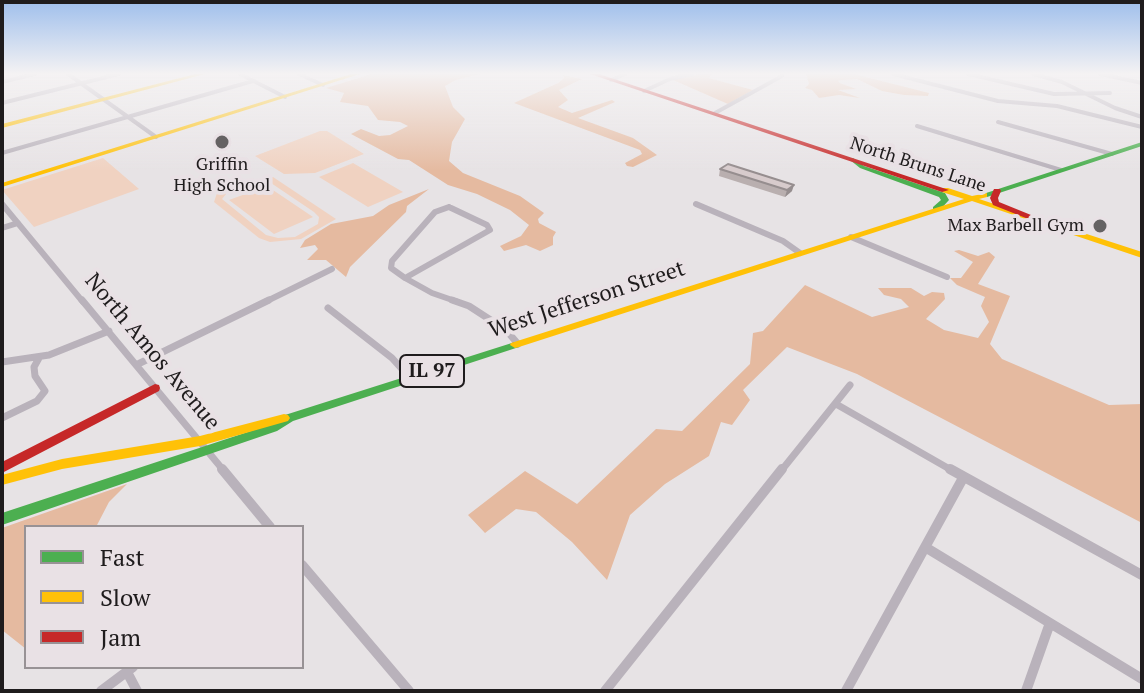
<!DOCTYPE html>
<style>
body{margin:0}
#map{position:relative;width:1144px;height:693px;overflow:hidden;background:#e7e3e5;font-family:"PT Serif",serif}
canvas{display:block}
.frame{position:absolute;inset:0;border:4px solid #1f1c1d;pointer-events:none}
.legend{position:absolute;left:24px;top:525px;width:280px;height:144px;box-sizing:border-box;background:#e9e1e5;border:2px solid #989295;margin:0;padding:10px 14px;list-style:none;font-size:24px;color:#1f1c1d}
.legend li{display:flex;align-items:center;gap:16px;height:40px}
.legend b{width:40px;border:2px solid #989295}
</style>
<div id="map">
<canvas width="1144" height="693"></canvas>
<div class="frame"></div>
<ul class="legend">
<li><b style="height:10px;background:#4caf50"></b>Fast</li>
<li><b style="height:10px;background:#ffc107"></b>Slow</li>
<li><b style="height:10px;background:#c62828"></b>Jam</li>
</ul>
</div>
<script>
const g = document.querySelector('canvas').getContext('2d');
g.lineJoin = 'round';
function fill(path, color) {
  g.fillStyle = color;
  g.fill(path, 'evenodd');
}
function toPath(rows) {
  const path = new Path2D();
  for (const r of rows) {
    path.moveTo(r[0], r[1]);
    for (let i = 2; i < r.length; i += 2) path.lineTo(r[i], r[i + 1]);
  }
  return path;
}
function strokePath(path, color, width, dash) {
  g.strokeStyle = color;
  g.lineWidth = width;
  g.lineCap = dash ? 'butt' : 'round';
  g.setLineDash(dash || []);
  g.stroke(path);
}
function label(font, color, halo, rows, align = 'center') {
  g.font = font + ' "PT Serif",serif';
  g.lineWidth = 8;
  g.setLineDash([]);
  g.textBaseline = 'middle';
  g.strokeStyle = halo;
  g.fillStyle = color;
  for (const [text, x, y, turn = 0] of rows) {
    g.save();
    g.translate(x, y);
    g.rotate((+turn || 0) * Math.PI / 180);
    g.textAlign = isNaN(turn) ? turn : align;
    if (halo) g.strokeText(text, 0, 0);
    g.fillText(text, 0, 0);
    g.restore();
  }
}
fill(toPath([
 [320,131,327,131,364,154,315,173,284,174,255,156],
 [103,158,139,189,34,227,2,190],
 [353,163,403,192,368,207,319,177],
 [273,177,336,219,301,239,270,242,259,238,214,202,217,193,231,184],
 [254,181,271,183,314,212,319,217,318,224,295,237,278,238,266,235,222,199,230,189],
 [267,186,313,217,274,234,229,200]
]), '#f0d2c1');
fill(toPath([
 [371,74,480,74,456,80,445,86,453,107,465,119,452,142,449,161,463,173,520,196,544,213,538,219,539,223,556,232,553,237,553,245,540,251,526,245,504,251,500,246,521,236,529,225,510,210,477,194,448,185,409,160,398,159,351,134,361,129,379,136,390,135,408,126,400,122,378,120,368,106,340,102,344,93,326,88],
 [701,74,712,74,709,78,753,90,728,104,673,80],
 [806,74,854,74,929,93,928,96,904,95,882,91,857,79,841,80,838,81,840,83,856,89,838,90,860,98,839,95,819,98,812,90,805,88,809,84],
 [563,75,582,79,559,90,568,100,558,107,572,113,612,100,615,102,578,118,633,138,657,155,633,167,627,166,625,163,642,154,640,150,514,103,558,83,564,78],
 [429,189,407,206,406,212,350,267,346,277,326,260,307,260,318,249,315,245,300,248,305,240,331,224,373,216,389,205],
 [959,250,978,256,989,252,995,257,978,284,1010,296,990,344,1002,359,1109,405,1142,404,1142,523,857,374,787,347,743,390,750,400,732,425,721,422,709,456,665,484,630,515,607,580,572,542,536,512,516,509,485,533,468,515,525,471,577,504,656,429,682,431,750,364,753,333,763,331,805,285,872,317,909,307,901,299,884,295,878,288,911,288,924,296,932,292,944,293,945,299,926,319,944,330,978,338,989,322,981,306,985,297,957,285,950,278,961,278,973,262,954,251],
 [127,484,109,502,96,527,26,527,26,649,2,630,2,528]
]), '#e5baa0');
strokePath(toPath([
 [68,74,156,137],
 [240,74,285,97],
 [299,74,323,85],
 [893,74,998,101,1057,106,1142,127],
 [968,74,1054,94,1110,93],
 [1033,74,1062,82,1115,108,1142,117],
 [1100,74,1142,83],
 [611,80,625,74],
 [2,82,35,74],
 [644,91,670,79,692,74],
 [2,103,119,74],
 [715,113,782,76],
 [998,122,1112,154],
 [917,126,1061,170],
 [2,153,253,81]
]), '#b9b2bb', 4);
strokePath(toPath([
 [2,204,83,302],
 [696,204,783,241,800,253],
 [449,207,487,225,490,230,405,278,391,268,392,261,435,212,449,207],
 [2,228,18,223],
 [851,237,947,277],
 [405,278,432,293,458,302],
 [265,302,332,269]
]), '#b9b2bb', 6);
strokePath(toPath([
 [82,300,224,471],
 [452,300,469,306,506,330,518,344],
 [328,308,392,358,410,378],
 [2,362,49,355,109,331],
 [136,365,269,300],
 [836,404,953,471],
 [2,418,37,401,45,391,35,376,34,367,39,358],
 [781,471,850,385]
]), '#b9b2bb', 7);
strokePath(toPath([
 [222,469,270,527],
 [950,469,1142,575],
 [925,547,1142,679],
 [302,565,409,691],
 [127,672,137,691],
 [101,691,133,667],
 [605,691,782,469],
 [846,691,963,478],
 [1026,691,1050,623]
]), '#b9b2bb', 10);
fill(toPath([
 [1142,142,1142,146,987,197,981,197,980,195,1142,142],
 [853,158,864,166,945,193,949,200,939,211,933,211,933,207,941,200,939,197,860,168,850,160,853,158],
 [515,342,519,343,520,345,519,347,293,421,277,431,2,525,2,513,269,425,285,415,515,342]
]), '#4caf50');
fill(toPath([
 [195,74,205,74,2,128,2,124,195,74],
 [351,74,360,74,2,187,2,183,351,74],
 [942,188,948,188,972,196,987,193,987,197,979,199,1142,252,1142,258,972,201,519,347,515,348,510,345,511,343,964,199,942,192,942,188],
 [284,414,288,415,290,418,288,421,200,446,62,469,2,485,2,475,62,459,200,436,284,414]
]), '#ffc107');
fill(toPath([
 [590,74,599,74,949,190,942,192,590,74],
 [994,189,1000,189,1001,191,998,198,999,202,1063,228,1062,230,1056,230,993,205,990,198,994,189],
 [155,384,159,385,160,388,159,391,2,473,2,462,155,384]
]), '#c62828');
fill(toPath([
 [720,169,792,191,785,197,719,176]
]), '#b9afaf');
fill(toPath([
 [794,185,792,191,785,197,787,190]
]), '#968e8f');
const building = toPath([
 [728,164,794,185,787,190,720,169,728,164]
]);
fill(building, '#d7cbcc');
strokePath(building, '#968e8f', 2);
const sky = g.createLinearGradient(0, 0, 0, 171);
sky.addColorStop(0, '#9fbfec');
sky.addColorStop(0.43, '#f4f2f3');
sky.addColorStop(1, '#f4f2f300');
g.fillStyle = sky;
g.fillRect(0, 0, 1144, 171);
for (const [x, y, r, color] of [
 [222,142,8,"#656263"],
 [1100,226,8,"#656263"]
]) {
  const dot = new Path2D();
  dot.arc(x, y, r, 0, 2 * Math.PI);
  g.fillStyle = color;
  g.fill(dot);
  strokePath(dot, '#e9e1e5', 3);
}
label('18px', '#1f1c1d', '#e9e1e5', [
 ["Griffin",222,165],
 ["High School",222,186],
 ["Max Barbell Gym",1084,226,"right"]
]);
label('18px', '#1f1c1d', '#e9e1e5', [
 ["North Bruns Lane",918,165,18]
]);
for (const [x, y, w] of [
 [432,371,64]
]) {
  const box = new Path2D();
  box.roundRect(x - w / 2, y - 16, w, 32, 6);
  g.fillStyle = '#e9e1e5';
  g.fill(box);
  strokePath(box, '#1f1c1d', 2);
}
label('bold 20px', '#1f1c1d', null, [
 ["IL 97",432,371]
]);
label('22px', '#1f1c1d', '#e9e1e5', [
 ["West Jefferson Street",587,300,-18],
 ["North Amos Avenue",152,352,50]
]);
</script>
